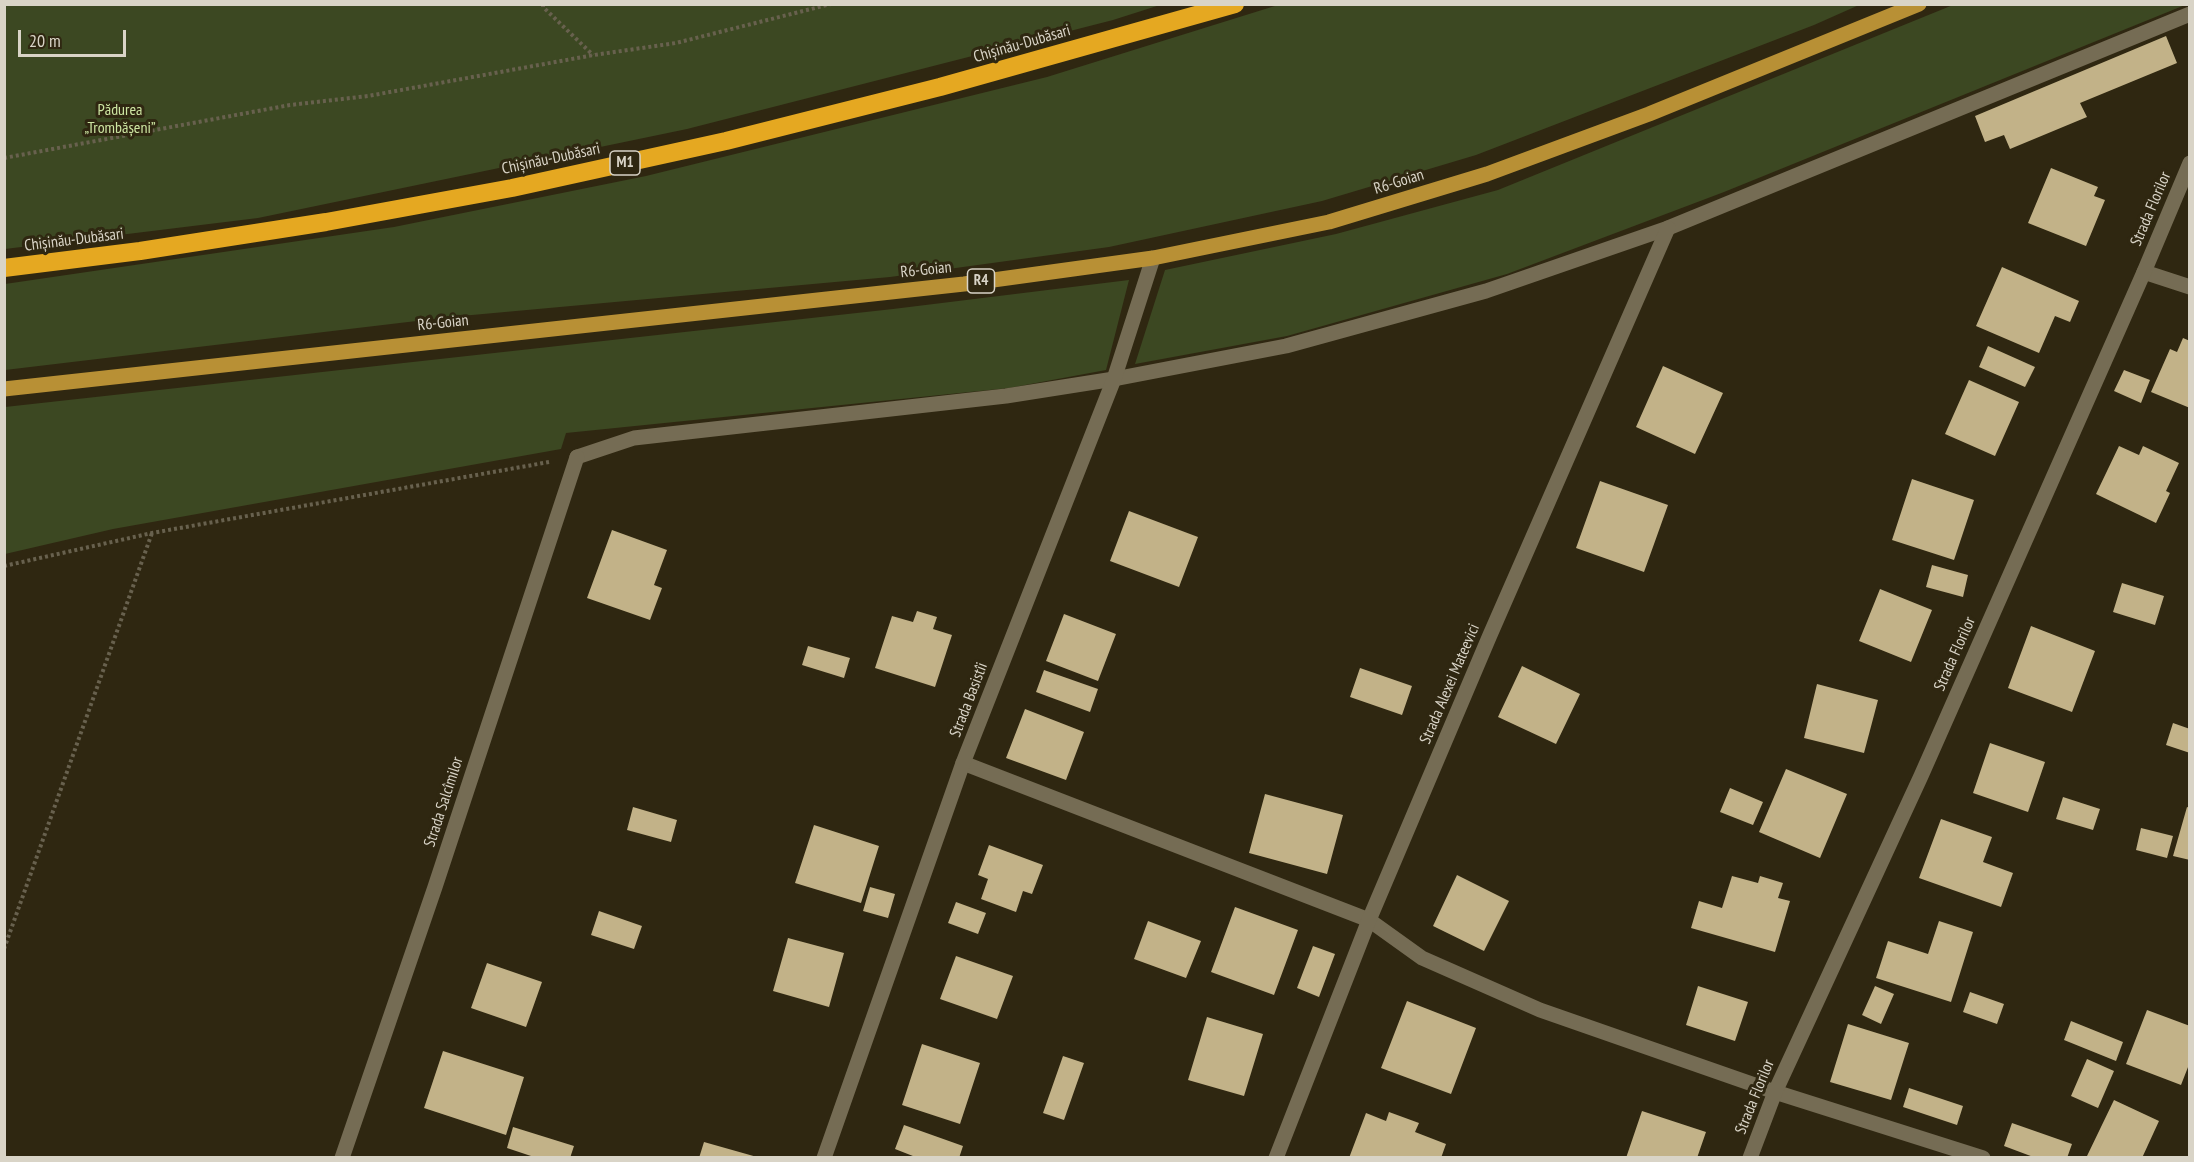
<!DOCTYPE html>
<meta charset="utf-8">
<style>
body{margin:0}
#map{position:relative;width:2194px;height:1162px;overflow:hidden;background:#2f2711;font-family:"PT Sans Narrow",sans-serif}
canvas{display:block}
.frame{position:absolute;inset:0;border:6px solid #d9d4c7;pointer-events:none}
.scale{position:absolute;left:18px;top:30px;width:108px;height:27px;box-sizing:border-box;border:3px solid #d9d4c7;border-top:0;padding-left:8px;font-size:18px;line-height:21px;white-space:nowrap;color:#d9d4c7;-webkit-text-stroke:4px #2f2711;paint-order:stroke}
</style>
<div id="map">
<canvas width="2194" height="1162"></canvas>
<div class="frame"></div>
<div class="scale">20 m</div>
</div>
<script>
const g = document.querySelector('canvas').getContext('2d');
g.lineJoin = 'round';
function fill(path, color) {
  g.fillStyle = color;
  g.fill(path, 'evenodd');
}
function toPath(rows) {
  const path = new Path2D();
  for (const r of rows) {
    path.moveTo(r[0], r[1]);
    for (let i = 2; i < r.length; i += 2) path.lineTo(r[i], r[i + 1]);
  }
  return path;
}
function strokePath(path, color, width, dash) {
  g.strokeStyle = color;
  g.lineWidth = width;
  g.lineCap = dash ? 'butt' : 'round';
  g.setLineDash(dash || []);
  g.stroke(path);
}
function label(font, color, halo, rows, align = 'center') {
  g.font = font + ' "PT Sans Narrow",sans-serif';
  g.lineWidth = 6;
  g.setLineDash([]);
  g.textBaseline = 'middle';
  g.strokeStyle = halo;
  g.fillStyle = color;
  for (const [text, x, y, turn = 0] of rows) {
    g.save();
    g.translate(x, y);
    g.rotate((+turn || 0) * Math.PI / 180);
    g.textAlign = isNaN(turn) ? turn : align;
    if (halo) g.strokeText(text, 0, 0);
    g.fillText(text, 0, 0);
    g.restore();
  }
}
fill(toPath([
 [4,5,5,4,1160,5,1113,20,687,129,258,218,5,249],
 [1278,5,1859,5,1814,25,1476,155,1322,201,1109,247,890,277,450,317,5,370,5,284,394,227,646,176,1047,77],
 [1953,5,2185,5,1724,192,1507,274,1287,336,1135,364,1165,270,1336,234,1498,190],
 [1129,280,1106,370,1009,388,566,433,561,449,113,529,5,554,5,407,893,309]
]), '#3c4822');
fill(toPath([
 [2166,36,2177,63,2080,103,2087,117,2010,149,2004,135,1985,142,1975,116],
 [2051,168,2098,187,2094,196,2105,200,2086,246,2028,223],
 [2002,267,2079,301,2070,322,2055,316,2039,353,1976,326],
 [2183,338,2190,341,2190,408,2151,392,2170,349,2177,352],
 [1988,346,2035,367,2025,387,1979,367],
 [1663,366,1723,393,1695,454,1636,427],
 [2124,370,2150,380,2141,403,2114,391],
 [1969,380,2019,402,1995,456,1945,434],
 [2119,446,2139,455,2143,446,2179,463,2166,491,2170,493,2156,523,2096,494],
 [1912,479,1974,500,1954,560,1892,540],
 [1600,481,1668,505,1644,572,1576,548],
 [1129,511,1198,537,1179,587,1110,561],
 [612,530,667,550,654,585,662,588,650,620,587,598],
 [1932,565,1968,575,1963,597,1926,587],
 [2122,583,2164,596,2155,625,2113,612],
 [1880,589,1932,610,1911,662,1859,641],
 [917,611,937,617,933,629,952,635,935,687,875,668,892,616,913,622],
 [1064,614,1116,634,1098,681,1046,661],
 [2031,626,2095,651,2072,712,2008,688],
 [808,646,850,658,844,678,802,665],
 [1522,666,1580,694,1556,744,1498,717],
 [1360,668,1412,686,1402,715,1350,697],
 [1044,670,1098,689,1090,712,1036,692],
 [1817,684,1878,700,1864,753,1804,738],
 [1025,709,1084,732,1066,780,1006,758],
 [2173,723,2190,729,2190,753,2166,745],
 [1990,743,2045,762,2028,812,1973,793],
 [1786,769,1847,794,1820,858,1759,832],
 [1730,788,1763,802,1753,825,1720,812],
 [1265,794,1343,815,1327,874,1249,853],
 [2063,797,2100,809,2093,830,2056,819],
 [633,807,677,820,671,842,627,830],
 [2187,807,2190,808,2190,860,2173,856],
 [1941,819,1992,837,1983,862,2013,873,2001,907,1919,878],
 [814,825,879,846,861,903,795,883],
 [2141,828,2173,836,2167,858,2136,850],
 [989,845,1043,865,1032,894,1023,891,1016,912,981,899,988,879,978,875],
 [1457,875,1509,901,1484,951,1433,926],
 [1732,876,1758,883,1760,876,1783,883,1778,898,1790,901,1775,952,1691,928,1699,901,1722,908],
 [870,887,895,894,888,918,863,911],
 [956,902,986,913,978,934,948,923],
 [1235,907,1298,930,1274,995,1211,972],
 [599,911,642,926,634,949,591,935],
 [1148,921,1201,941,1186,978,1134,959],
 [1939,921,1973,932,1951,1002,1876,978,1888,941,1928,954],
 [788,938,844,953,829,1007,773,991],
 [1313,946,1335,954,1319,997,1297,988],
 [956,956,1013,976,997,1019,940,999],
 [487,963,542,982,526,1027,471,1008],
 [1698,986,1748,1002,1735,1041,1686,1025],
 [1875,986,1894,994,1881,1024,1862,1015],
 [1970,992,2004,1004,1997,1024,1963,1012],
 [1407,1001,1476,1028,1451,1094,1381,1068],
 [2147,1010,2190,1026,2190,1062,2181,1085,2126,1064],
 [1207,1017,1263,1034,1244,1096,1188,1080],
 [2071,1021,2123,1042,2116,1061,2064,1040],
 [1848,1024,1909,1043,1891,1100,1830,1082],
 [922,1044,980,1063,960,1124,902,1105],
 [443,1051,524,1077,506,1135,424,1108],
 [1063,1056,1084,1063,1064,1120,1043,1113],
 [2087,1059,2114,1071,2098,1108,2071,1096],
 [1909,1088,1963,1106,1957,1125,1903,1107],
 [2114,1100,2159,1121,2142,1158,2087,1156],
 [1642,1111,1706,1132,1697,1158,1626,1158],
 [1389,1112,1419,1123,1415,1132,1446,1144,1441,1158,1349,1158,1366,1113,1386,1121],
 [2012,1123,2072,1144,2067,1158,2036,1158,2004,1146],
 [904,1125,963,1146,959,1158,918,1158,895,1149],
 [513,1127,574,1146,570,1158,537,1158,507,1148],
 [704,1142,757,1157,757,1158,699,1158]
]), '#c2b288');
strokePath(toPath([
 [543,4,543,7,593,55],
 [4,158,290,105,368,96,594,55,676,43,831,4],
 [4,566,152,533,549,462],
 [4,949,152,533]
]), '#68614e', 4, [3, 3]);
strokePath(toPath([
 [2144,272,2190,287],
 [577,457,634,438,1006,396,1114,379,1286,346,1486,291,1668,228,2190,14],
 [963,763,1369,920,1422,958,1540,1010,1775,1092,1983,1158]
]), '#756c54', 15);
strokePath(toPath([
 [342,1158,435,887,577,457],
 [824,1158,963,763,1114,379,1153,258],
 [1276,1158,1369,920,1490,635,1668,228],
 [1750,1158,1775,1092,1921,776,2144,272,2190,163]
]), '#756c54', 15);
strokePath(toPath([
 [4,389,964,284,1153,258,1329,222,1487,174,1649,114,1919,4]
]), '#b89035', 15);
strokePath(toPath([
 [4,268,140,251,326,222,512,188,726,141,940,87,1235,4]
]), '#e5a821', 18);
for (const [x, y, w] of [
 [625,163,30],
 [981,281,27]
]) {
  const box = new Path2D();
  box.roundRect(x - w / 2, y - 12, w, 24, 4.5);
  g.fillStyle = '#2f2711';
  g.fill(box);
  strokePath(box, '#d9d4c7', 1.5);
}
label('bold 15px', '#d9d4c7', null, [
 ["M1",625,163],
 ["R4",981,281]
]);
label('16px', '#d9d4c7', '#2f2711', [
 ["Chișinău-Dubăsari",1022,44,-16],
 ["Chișinău-Dubăsari",551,159,-12],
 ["R6-Goian",1399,182,-17],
 ["Strada Florilor",2151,209,-67],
 ["Chișinău-Dubăsari",74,240,-7],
 ["R6-Goian",926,270,-6],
 ["R6-Goian",443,323,-6],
 ["Strada Florilor",1955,654,-66],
 ["Strada Alexei Mateevici",1450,684,-67],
 ["Strada Basistîi",969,700,-69],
 ["Strada Salcîmilor",444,802,-72],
 ["Strada Florilor",1755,1097,-68]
]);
label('16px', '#cde5a2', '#2f2711', [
 ["Pădurea",120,110],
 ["„Trombășeni”",120,128]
]);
</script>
